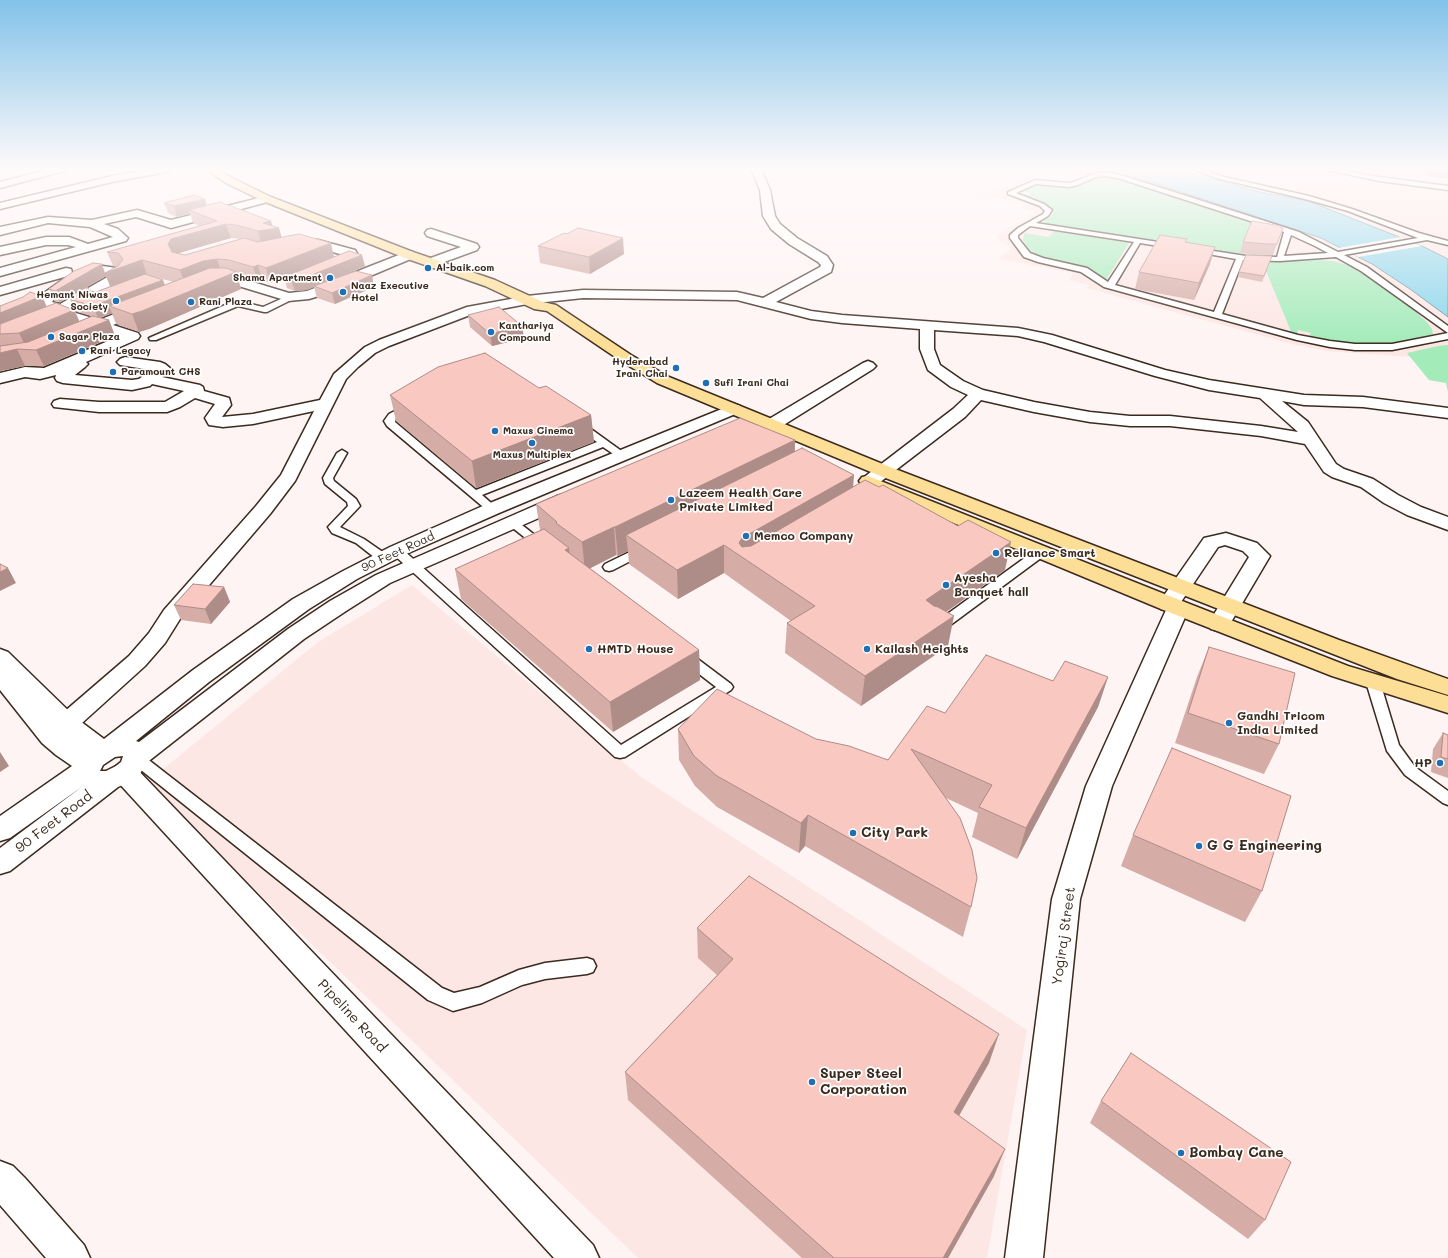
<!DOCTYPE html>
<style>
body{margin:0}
canvas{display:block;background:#fef4f3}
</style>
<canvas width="1448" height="1258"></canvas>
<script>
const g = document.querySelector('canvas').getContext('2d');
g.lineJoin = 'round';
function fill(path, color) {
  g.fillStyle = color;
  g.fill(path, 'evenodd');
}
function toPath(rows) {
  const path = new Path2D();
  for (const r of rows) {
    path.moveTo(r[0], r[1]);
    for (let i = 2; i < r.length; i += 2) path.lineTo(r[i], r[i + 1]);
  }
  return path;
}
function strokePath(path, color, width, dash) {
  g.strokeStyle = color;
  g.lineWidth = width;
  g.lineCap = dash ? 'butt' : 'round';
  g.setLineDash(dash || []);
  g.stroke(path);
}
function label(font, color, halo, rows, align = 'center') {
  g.font = font + ' Mali,sans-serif';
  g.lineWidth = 3.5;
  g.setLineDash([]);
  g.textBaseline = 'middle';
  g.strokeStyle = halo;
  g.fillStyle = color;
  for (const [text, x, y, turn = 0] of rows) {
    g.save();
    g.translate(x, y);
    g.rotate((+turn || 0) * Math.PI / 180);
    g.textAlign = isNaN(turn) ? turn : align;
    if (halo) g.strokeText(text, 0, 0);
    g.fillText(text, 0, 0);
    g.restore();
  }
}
fill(toPath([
 [1086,169,1115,169,1142,179,1307,233,1328,242,1308,201,1264,193,1188,173,1181,169,1448,169,1448,259,1422,246,1359,257,1410,289,1448,317,1448,392,1446,383,1429,380,1410,357,1327,351,1292,344,1086,288,1089,285,1069,280,1073,273,999,259,1011,249,1008,245,1000,241,997,237,999,234,1035,212,1021,208,1026,205,982,194,1008,186,1027,176,1066,182,1073,175],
 [412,585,641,777,1027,1030,987,1258,638,1258,145,784,318,642]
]), '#fce7e4');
fill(toPath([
 [1095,178,1110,178,1130,183,1277,232,1272,252,1270,256,1226,252,1049,224,1044,222,1044,220,1050,217,1055,210,1041,202,1025,197,1032,193,1023,191,1038,184,1076,187],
 [1054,231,1129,243,1106,280,1089,269,1042,258,1036,255,1027,247,1023,239,1025,233,1049,237],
 [1317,260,1333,261,1351,266,1410,307,1427,322,1432,329,1433,334,1430,336,1405,341,1381,345,1337,342,1309,337,1311,333,1298,330,1297,335,1292,334,1264,266,1264,262],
 [1448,345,1448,392,1446,383,1429,380,1407,353,1438,346]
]), '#a3ebb9');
const water = toPath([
 [1115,169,1181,169,1188,173,1264,193,1308,201,1422,246,1448,259,1448,317,1410,289,1372,264,1321,238,1142,179,1115,169]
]);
fill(water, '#8cd6ec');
strokePath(water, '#6c919a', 1);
fill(toPath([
 [1401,237,1422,246,1358,257,1338,248]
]), '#fef4f3');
fill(toPath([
 [1423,169,1448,169,1448,178,1439,178,1428,176,1423,169]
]), '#9c8f88');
const lane = toPath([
 [1193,169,1201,169,1220,176,1309,196,1352,209,1419,233,1448,241,1448,245,1427,240,1344,255,1367,267,1448,326,1448,333,1361,271,1336,257,1280,261,1243,260,1222,314,1298,335,1330,341,1355,344,1392,344,1448,333,1448,339,1392,350,1355,350,1330,347,1297,340,1104,287,1081,272,1038,262,1024,257,1010,238,1010,235,1018,228,1043,214,1045,211,1040,206,1008,194,1008,192,1035,180,1069,183,1074,182,1093,174,1107,172,1124,176,1299,232,1338,252,1418,238,1348,211,1305,199,1216,178,1193,169],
 [1107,176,1121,179,1284,232,1277,257,1246,256,1194,248,1194,252,1197,252,1236,259,1214,312,1115,285,1140,243,1171,248,1175,246,1171,244,1036,223,1048,216,1052,210,1044,204,1016,193,1036,184,1069,187,1078,185,1096,177,1107,176],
 [1030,226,1134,242,1108,282,1087,268,1043,258,1030,253,1018,238,1018,235,1030,226],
 [1291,235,1315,246,1328,253,1284,256,1291,235],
 [1323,169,1333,169,1379,177,1448,186,1448,190,1379,181,1323,169],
 [292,294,298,294,299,296,267,312,264,312,238,306,156,340,150,340,149,338,230,303,231,300,234,300,263,307,292,294],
 [410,403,413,404,415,406,413,408,396,418,395,422,476,490,597,442,576,428,575,426,576,424,580,423,584,424,627,455,622,458,618,457,603,447,482,495,498,509,492,512,488,511,387,426,384,421,389,414,410,403],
 [342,450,347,453,333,478,334,481,356,499,360,506,340,527,364,539,387,555,389,558,387,561,379,561,356,543,332,533,328,527,348,506,347,502,325,484,323,478,337,453,342,450],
 [513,520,517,521,546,544,548,546,546,548,538,548,509,525,507,523,509,521,513,520],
 [644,545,648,546,650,549,648,552,613,570,609,571,605,570,603,567,605,564,644,545],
 [397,547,401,548,621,745,716,687,681,660,679,657,681,654,686,653,691,654,731,684,733,687,731,690,625,757,620,758,615,757,393,554,391,551,393,548,397,547],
 [1041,548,1045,549,1047,552,1045,555,945,629,940,630,935,629,934,626,935,623,1037,549,1041,548],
 [1373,677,1378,679,1380,682,1399,745,1415,767,1448,791,1448,805,1443,803,1405,775,1387,751,1366,682,1368,679,1373,677],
 [136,752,141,754,442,988,454,993,480,987,519,970,545,963,587,958,593,960,596,966,593,972,587,974,545,979,522,985,482,1003,453,1011,428,1000,131,762,129,758,131,754,136,752]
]);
const street = toPath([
 [50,169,65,169,64,171,0,188,0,182,50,169],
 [151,169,171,169,166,172,112,182,0,209,0,203,112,176,151,169],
 [751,169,761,169,770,190,775,216,780,224,797,238,827,256,833,265,831,272,776,302,811,311,842,315,1018,328,1052,335,1165,370,1209,380,1304,395,1363,397,1448,408,1448,418,1363,407,1304,405,1282,401,1308,422,1336,464,1344,469,1373,479,1398,495,1421,507,1448,517,1448,530,1407,515,1384,503,1361,487,1332,477,1324,472,1305,444,1261,436,1170,426,1130,426,1090,422,1034,412,981,400,965,417,875,486,869,487,863,486,860,482,863,478,953,409,968,395,951,387,928,370,920,349,920,329,842,323,811,319,737,300,583,298,527,304,470,315,389,346,375,353,358,367,346,379,295,481,270,514,180,619,165,643,145,666,61,742,52,745,43,742,40,736,43,730,129,656,149,633,164,610,256,506,281,475,314,411,253,424,223,427,209,425,205,418,215,404,195,398,180,407,167,412,99,412,54,407,52,404,54,401,60,399,99,402,165,402,184,391,152,384,150,386,132,390,63,383,57,381,55,378,56,375,40,379,25,377,0,383,0,373,25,367,44,368,120,336,100,330,81,337,76,336,74,333,76,330,86,326,66,319,57,312,39,307,37,304,44,293,68,276,0,295,0,287,66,268,71,269,72,272,71,274,96,265,123,269,127,274,123,279,71,309,76,313,99,320,137,305,142,304,147,305,149,308,147,311,113,325,138,333,140,336,138,339,86,362,88,364,85,367,75,375,132,380,139,379,151,370,120,365,117,362,120,359,125,357,160,362,165,364,171,369,162,377,200,385,203,387,204,391,229,398,231,405,222,417,253,414,320,400,334,374,365,347,379,340,467,307,527,296,583,290,737,292,763,298,820,267,821,265,818,262,789,244,771,229,763,216,760,190,751,169],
 [97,273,111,275,60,304,52,302,54,299,78,281,97,273],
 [934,330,1018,336,1044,342,1155,376,1209,390,1260,398,1298,432,1261,426,1170,416,1130,416,1090,412,1034,402,983,390,963,381,940,365,934,349,934,330],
 [267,196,273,199,271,201,171,228,136,217,104,224,118,229,128,238,126,241,0,276,0,268,76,247,68,245,46,245,0,255,0,247,46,237,69,237,88,244,113,237,90,227,48,223,0,235,0,227,48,217,92,220,137,210,171,220,267,196],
 [431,229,477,244,479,247,477,250,436,265,428,265,426,262,428,259,461,247,427,236,425,233,427,230,431,229],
 [304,239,318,240,355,250,357,253,356,257,354,260,334,268,324,268,323,265,324,262,344,255,317,248,300,246,298,243,300,240,304,239],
 [409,251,413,252,415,255,413,258,332,292,309,299,288,301,232,284,222,283,211,285,206,284,204,281,206,278,222,275,233,276,289,293,307,291,409,251],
 [868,361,873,363,876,366,873,369,766,436,760,437,754,436,751,432,754,428,863,363,868,361],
 [1226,533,1257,543,1270,556,1227,629,1219,631,1211,629,1208,624,1249,557,1243,551,1225,545,1218,547,1181,602,1186,603,1189,608,1112,786,1080,899,1043,1258,1005,1258,1052,899,1086,786,1166,610,1161,609,1158,604,1204,538,1226,533],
 [125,763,134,766,593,1245,599,1258,554,1258,116,780,112,773,116,766,125,763],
 [0,1161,13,1166,25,1178,84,1245,90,1258,46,1258,0,1205,0,1161]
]);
const secondary = toPath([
 [734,404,740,406,742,409,740,412,499,513,404,555,357,579,309,609,209,682,136,741,139,742,288,629,330,601,376,575,557,496,564,494,571,496,573,500,571,504,390,583,346,611,304,639,145,764,139,776,134,780,118,787,10,871,0,874,0,848,83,786,10,838,0,841,0,816,72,766,56,755,42,743,0,690,0,649,8,652,76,718,104,739,193,670,293,599,343,571,390,547,485,505,734,404],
 [123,756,121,762,116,766,106,771,100,771,103,765,115,757,123,756]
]);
const primary = toPath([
 [206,169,217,169,234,179,271,197,413,252,495,280,543,302,556,305,631,355,669,377,777,421,890,467,1339,640,1448,679,1448,695,1397,679,1323,650,878,475,657,383,621,361,547,311,534,309,485,286,405,258,263,201,226,183,206,169],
 [868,476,1177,599,1348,666,1448,696,1448,713,1332,676,1161,609,862,485,859,481,862,477,868,476]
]);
strokePath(lane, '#3b2a1e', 3);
strokePath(street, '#3b2a1e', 3);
strokePath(secondary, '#3b2a1e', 3);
strokePath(primary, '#3b2a1e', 3);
fill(lane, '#fff');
fill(street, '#fff');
fill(secondary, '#fff');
fill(primary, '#fdde96');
fill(toPath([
 [164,203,207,205,271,221,272,226,282,238,334,257,365,266,323,283,372,275,374,287,335,304,317,298,314,287,307,290,295,291,287,288,284,277,270,283,262,280,258,282,237,276,241,289,149,329,139,332,116,324,112,313,100,318,109,320,115,336,44,366,25,366,0,371,0,306,42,296,47,307,74,309,69,297,60,302,54,301,49,289,105,273,117,267,113,266,107,252,199,226,193,223,190,214,177,217,168,213],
 [231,238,242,239,185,255,176,253],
 [147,275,174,282,165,285],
 [106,276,110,286,96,292,90,291,87,287],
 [75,310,77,312,92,316,79,321],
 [1281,228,1283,228,1273,255,1263,255,1240,253,1243,242],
 [567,234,624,254,590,274,540,263,538,246],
 [1187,239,1186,242,1210,264,1194,300,1135,289,1139,272],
 [1272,256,1262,282,1238,277,1239,272],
 [468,315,522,326,524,338,492,346,470,327],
 [539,388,591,415,594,442,476,488,396,421,390,395],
 [795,440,795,451,853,487,1005,570,946,612,948,646,861,706,785,653,787,623,791,621,724,573,678,599,629,564,628,551,618,556,616,555,590,568,699,650,700,680,613,732,461,599,455,569,540,530,536,504],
 [224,587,230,602,211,624,181,620,174,605],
 [1209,647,1279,744,1264,774,1175,743,1197,677],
 [1108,677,1098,707,1017,859,972,837,978,813,946,798,971,907,963,937,805,846,799,853,717,807,695,786,679,760,678,729,816,739,888,760,945,713,1053,681],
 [1443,733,1448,735,1448,778,1431,772,1433,749],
 [1133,835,1262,891,1245,922,1121,866],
 [697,928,989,1063,959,1116,994,1176,948,1258,802,1258,628,1100,625,1072,717,975,698,958],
 [1101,1101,1265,1220,1248,1239,1090,1123]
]), '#d5aca6');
fill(toPath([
 [205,199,208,209,189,210,190,214,177,217,174,206],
 [271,221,273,229,279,228,283,241,262,245,258,231,263,223],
 [226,224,231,238,176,254,173,259,168,244,171,239],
 [623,238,624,254,590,274,589,257],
 [331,243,334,257,270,283,266,268],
 [1215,247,1210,264,1194,300,1199,283],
 [362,255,365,266,307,290,295,291,291,279],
 [217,259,222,274,185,284,180,270,203,261],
 [142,260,147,275,111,288,106,276,60,302,55,291,102,264,105,273],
 [258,265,262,280,258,282,253,267],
 [236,272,241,289,149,329,139,332,132,314],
 [372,275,374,287,335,304,332,293],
 [163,280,167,291,109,306,112,313,98,318,93,306],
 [42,296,48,311,0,331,0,313],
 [74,310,81,325,27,349,19,333],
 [109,320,115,336,44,366,36,350],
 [522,326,524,338,492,346,490,334],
 [17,349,25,366,0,371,0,353],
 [591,415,594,442,476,488,472,461],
 [795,440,794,467,626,535,628,551,618,556,615,527],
 [854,475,852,502,749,562,739,543,742,538],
 [614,527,616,555,585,571,582,542],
 [1011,542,1005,570,922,629,926,600],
 [724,545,724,573,678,599,677,570],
 [569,548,572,577,565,550],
 [8,568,16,583,0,591,0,572],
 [224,587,230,602,211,624,205,609],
 [954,616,948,646,861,706,865,676],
 [699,650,700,680,613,732,610,702],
 [1108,677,1098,707,1017,859,1026,828],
 [0,752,9,766,0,772],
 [808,815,805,846,799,853,801,823],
 [999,1034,989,1063,945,1140,954,1112],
 [1005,1149,994,1176,948,1258,943,1258]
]), '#ae8c87');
const building = toPath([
 [194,195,205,199,174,206,164,203,194,195],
 [220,202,271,221,263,223,279,228,258,231,236,225,226,224,171,239,168,244,172,252,185,255,244,238,258,242,299,234,331,243,266,268,258,265,253,267,229,260,217,259,203,261,180,270,142,260,105,273,118,266,123,259,118,253,107,252,217,221,189,210,220,202],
 [1252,221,1281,226,1281,228,1283,228,1277,244,1267,244,1243,242,1252,221],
 [578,228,623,238,589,257,538,246,564,233,567,234,578,228],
 [1160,235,1187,239,1185,242,1215,247,1199,283,1139,272,1160,235],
 [349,251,362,255,304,278,291,279,284,277,349,251],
 [1246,255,1272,256,1264,276,1239,272,1246,255],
 [93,263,102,264,55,291,49,289,74,271,93,263],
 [210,268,226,268,236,272,142,311,132,314,109,306,210,268],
 [356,271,372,275,332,293,314,286,356,271],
 [145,274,163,280,93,306,72,300,69,297,87,287,90,291,96,292,145,274],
 [30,292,42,296,0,313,0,306,23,297,30,292],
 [56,303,74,310,19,333,0,334,0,324,56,303],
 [499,307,522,326,490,334,468,315,499,307],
 [93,316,109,320,36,350,17,349,0,353,0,346,28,342,93,316],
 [485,353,539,388,546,386,591,415,472,461,390,395,438,367,485,353],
 [740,418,795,440,615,527,614,527,582,542,556,523,557,522,536,504,740,418],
 [802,448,854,475,742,538,739,543,742,547,751,546,865,480,879,487,883,485,958,526,968,520,1011,542,926,600,934,606,938,607,954,616,865,676,787,623,815,606,724,545,677,570,626,535,802,448],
 [544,529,569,548,565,550,699,650,610,702,455,569,544,529],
 [0,564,8,568,0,572,0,564],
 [193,584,224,587,205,609,174,605,193,584],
 [1209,647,1295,673,1279,744,1188,713,1209,647],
 [986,655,1053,681,1065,661,1108,677,1026,828,979,807,992,785,911,749,960,818,972,850,977,878,971,907,808,815,801,823,717,776,694,756,678,729,717,689,816,739,849,746,888,760,927,706,945,713,986,655],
 [1443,733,1448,735,1448,759,1441,757,1443,733],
 [1172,748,1291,796,1262,891,1133,835,1172,748],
 [749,876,999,1034,954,1112,1005,1149,943,1258,834,1258,625,1072,733,959,697,928,749,876],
 [1131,1053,1291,1162,1265,1220,1101,1101,1131,1053]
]);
fill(building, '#f8c8c1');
strokePath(building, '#ae8c87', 1);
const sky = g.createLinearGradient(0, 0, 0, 345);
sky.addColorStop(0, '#83c2ea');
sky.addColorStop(0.49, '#fffafa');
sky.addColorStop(1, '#fffafa00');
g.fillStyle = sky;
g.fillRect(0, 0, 1448, 345);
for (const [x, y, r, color] of [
 [428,268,4,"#1f6fb2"],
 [330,278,4,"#1f6fb2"],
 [343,292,4,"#1f6fb2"],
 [116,301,4,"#1f6fb2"],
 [191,302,4,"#1f6fb2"],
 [491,332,4,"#1f6fb2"],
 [51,337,4,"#1f6fb2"],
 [82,351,4,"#1f6fb2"],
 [676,368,4,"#1f6fb2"],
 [113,372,4,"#1f6fb2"],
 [706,383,4,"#1f6fb2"],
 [495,431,4,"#1f6fb2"],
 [532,443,4,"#1f6fb2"],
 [671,500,4,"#1f6fb2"],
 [746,536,4,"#1f6fb2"],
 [996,553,4,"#1f6fb2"],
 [946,585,4,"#1f6fb2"],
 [589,649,4,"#1f6fb2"],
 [867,649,4,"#1f6fb2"],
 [1229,723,4,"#1f6fb2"],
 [1440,763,4,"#1f6fb2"],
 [853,833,4,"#1f6fb2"],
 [1199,846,4,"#1f6fb2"],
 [812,1082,4,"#1f6fb2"],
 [1181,1153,4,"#1f6fb2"]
]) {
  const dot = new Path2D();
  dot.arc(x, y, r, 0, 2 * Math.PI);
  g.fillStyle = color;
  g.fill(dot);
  strokePath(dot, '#fff', 1.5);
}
label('bold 10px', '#3b2a1e', '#fff', [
 ["Al-baik.com",436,268],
 ["Shama Apartment",322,278,"right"],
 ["Naaz Executive",351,286],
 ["Hotel",351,298],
 ["Hemant Niwas",108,295,"right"],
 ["Society",108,307,"right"],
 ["Rani Plaza",199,302],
 ["Kanthariya",499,326],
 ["Compound",499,338],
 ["Sagar Plaza",59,337],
 ["Rani Legacy",90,351],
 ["Hyderabad",668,362,"right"],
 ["Irani Chai",668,374,"right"],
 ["Paramount CHS",121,372],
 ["Sufi Irani Chai",714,383],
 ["Maxus Cinema",503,431],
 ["Maxus Multiplex",532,455,"center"]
], 'left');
label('bold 12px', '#3b2a1e', '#fff', [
 ["Lazeem Health Care",679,493],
 ["Private Limited",679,507],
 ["Memco Company",754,536],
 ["Reliance Smart",1004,553],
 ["Ayesha",954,578],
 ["Banquet hall",954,592],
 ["HMTD House",597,649],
 ["Kailash Heights",875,649],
 ["Gandhi Tricom",1237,716],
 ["India Limited",1237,730],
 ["HP",1432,763,"right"]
], 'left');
label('12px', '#3b2a1e', '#fff', [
 ["90 Feet Road",398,552,-25]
]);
label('14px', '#3b2a1e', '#fff', [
 ["90 Feet Road",54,822,-37],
 ["Yogiraj Street",1064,936,-82],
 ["Pipeline Road",352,1016,47]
]);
label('bold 14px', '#3b2a1e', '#fff', [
 ["City Park",861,833],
 ["G G Engineering",1207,846],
 ["Super Steel",820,1074],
 ["Corporation",820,1090],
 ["Bombay Cane",1189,1153]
], 'left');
</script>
